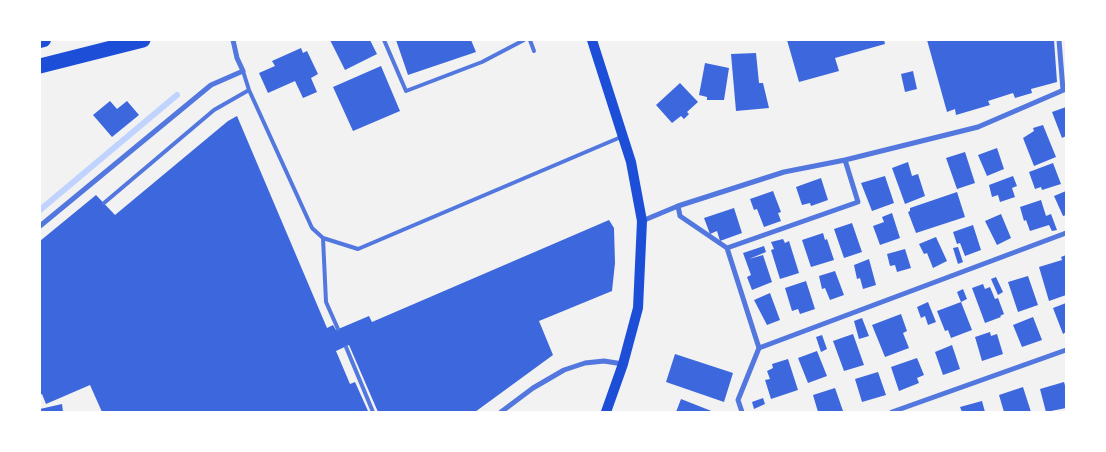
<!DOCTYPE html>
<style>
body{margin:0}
#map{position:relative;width:1106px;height:452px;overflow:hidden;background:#f2f2f2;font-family:Jost,sans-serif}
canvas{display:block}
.frame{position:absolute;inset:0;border:41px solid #fff;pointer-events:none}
</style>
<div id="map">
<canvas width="1106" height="452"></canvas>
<div class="frame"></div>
</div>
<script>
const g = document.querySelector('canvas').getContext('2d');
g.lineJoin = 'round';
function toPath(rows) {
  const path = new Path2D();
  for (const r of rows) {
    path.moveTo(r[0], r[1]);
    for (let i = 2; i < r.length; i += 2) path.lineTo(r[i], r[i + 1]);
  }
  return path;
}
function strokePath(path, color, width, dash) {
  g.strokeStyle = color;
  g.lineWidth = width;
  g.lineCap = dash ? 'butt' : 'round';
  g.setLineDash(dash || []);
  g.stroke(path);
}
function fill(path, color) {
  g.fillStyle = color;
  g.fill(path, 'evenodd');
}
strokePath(toPath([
 [40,210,177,95]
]), '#bfd3fe', 6);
fill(toPath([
 [330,40,370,40,377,54,345,70],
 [396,40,471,40,476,52,408,75],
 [787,40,884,40,885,44,835,58,839,71,799,82],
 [927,40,1054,40,1057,82,1031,89,1032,93,1015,98,1013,93,988,101,990,105,956,115,955,109,947,112],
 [301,48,303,53,307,51,318,74,311,78,317,92,303,98,295,81,268,93,259,73,275,66,272,61],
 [756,53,759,83,763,83,769,108,736,111,731,54],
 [705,63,729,68,724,100,707,100,707,97,699,95],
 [381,66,400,111,353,131,333,87],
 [913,71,917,89,905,92,901,74],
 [680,83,698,102,687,112,689,114,684,119,681,116,672,123,656,105],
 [110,101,117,109,127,101,139,115,112,137,93,115],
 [1066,107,1066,136,1062,138,1052,112],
 [237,116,327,328,333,325,336,330,369,316,372,322,609,220,614,228,615,263,612,291,539,321,553,355,475,412,378,412,349,345,336,351,350,384,355,382,368,411,366,412,102,412,90,385,46,404,42,394,40,395,40,241,96,195,115,215,228,121],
 [1043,125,1056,157,1034,166,1023,138,1034,131,1033,128],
 [997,148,1004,169,987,176,978,155],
 [965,152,975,183,957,189,946,158],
 [908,162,912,176,918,174,925,196,905,204,892,168],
 [1053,163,1061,184,1042,190,1041,187,1035,189,1029,172],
 [885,176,894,203,872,211,861,183],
 [1013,176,1017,186,1012,188,1015,197,1000,202,998,195,992,197,989,185],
 [821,178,828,200,811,206,810,203,802,205,796,187],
 [773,191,781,212,778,213,781,221,764,227,757,209,754,210,750,199],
 [1066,191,1066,215,1063,216,1054,196],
 [957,192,965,217,916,233,908,212,910,211,910,208],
 [1041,200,1046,216,1051,214,1057,230,1052,231,1049,225,1030,231,1026,220,1024,221,1020,207],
 [734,208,742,233,720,241,717,231,710,234,704,218],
 [892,213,900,238,880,245,873,226,884,222,882,217],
 [1001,214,1011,238,997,245,985,221],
 [852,223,862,252,844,258,834,229],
 [973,225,981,250,965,256,960,243,957,244,953,232],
 [823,233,825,240,827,239,834,260,811,267,802,240],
 [936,237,947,261,933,268,927,253,924,254,919,244],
 [783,239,785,243,789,241,799,273,780,279,771,250,774,249,771,242],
 [764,246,766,252,749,259,763,255,772,282,752,290,747,277,751,275,743,253],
 [958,247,963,262,958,264,953,248],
 [905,249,911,268,897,272,895,265,890,266,887,254],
 [1066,255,1066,295,1049,301,1039,267,1062,260,1061,257],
 [869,259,876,285,863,289,860,278,857,279,854,265],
 [835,271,844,295,830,300,825,288,822,289,819,276],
 [1028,276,1038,305,1018,312,1008,282],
 [996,277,1003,292,998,295,991,279],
 [806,281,815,309,800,314,798,309,792,311,785,288],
 [983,284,985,289,990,287,995,299,998,298,1004,314,1000,316,1001,317,985,323,972,288],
 [963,289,967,299,961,302,957,292],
 [770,293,780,320,767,325,754,300],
 [928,302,936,322,928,325,925,316,921,318,917,307],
 [961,302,972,330,951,338,948,330,945,331,937,311],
 [1066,303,1066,332,1063,334,1053,308],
 [901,314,907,331,903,333,909,348,885,357,872,325],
 [1033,317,1042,340,1022,347,1013,325],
 [862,318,869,336,859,339,854,321],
 [990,332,991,336,997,334,1003,354,982,361,975,337],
 [853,334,864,365,844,371,833,341],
 [822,335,827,349,821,352,816,337],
 [952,345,960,369,943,375,935,352],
 [817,351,827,376,808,383,798,358],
 [675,354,733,373,724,402,666,382],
 [917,358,924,375,917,378,919,383,899,391,891,367],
 [788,359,798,390,771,399,765,380,770,379,767,371,773,368,772,364],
 [878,372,886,395,862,402,855,379],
 [1064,382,1066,389,1066,408,1046,412,1040,389],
 [1023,387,1031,412,1004,412,999,395],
 [835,388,843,411,818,412,813,395],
 [763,398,765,404,754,409,752,402],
 [681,399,714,412,676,412],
 [982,401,985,412,962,412,960,407],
 [62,404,63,412,40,412,40,409]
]), '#3d67dc');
strokePath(toPath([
 [384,40,406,91,482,62,524,40],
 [530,40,534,51],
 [243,71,249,90,312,228,323,238,358,249,621,137],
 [104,203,214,110,249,90],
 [323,238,326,302,338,329],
 [346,347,373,412]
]), '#5277de', 4);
strokePath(toPath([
 [1059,40,1063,90],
 [678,206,680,216,727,248,759,348,738,400,742,412],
 [642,221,678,206,784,172,845,160,978,127,1066,89],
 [40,226,211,85,243,71,237,58,233,40],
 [727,248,858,202,845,160],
 [759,348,1066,233],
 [501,412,533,388,564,370,585,363,604,361,623,364],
 [892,412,1066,350]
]), '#5277de', 5);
strokePath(toPath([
 [592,40,631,162,642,221,638,308,623,364,606,412]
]), '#1d4ed8', 10);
strokePath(toPath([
 [40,41,44,40]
]), '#1d4ed8', 14);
strokePath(toPath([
 [40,66,143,40]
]), '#1d4ed8', 15);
</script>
